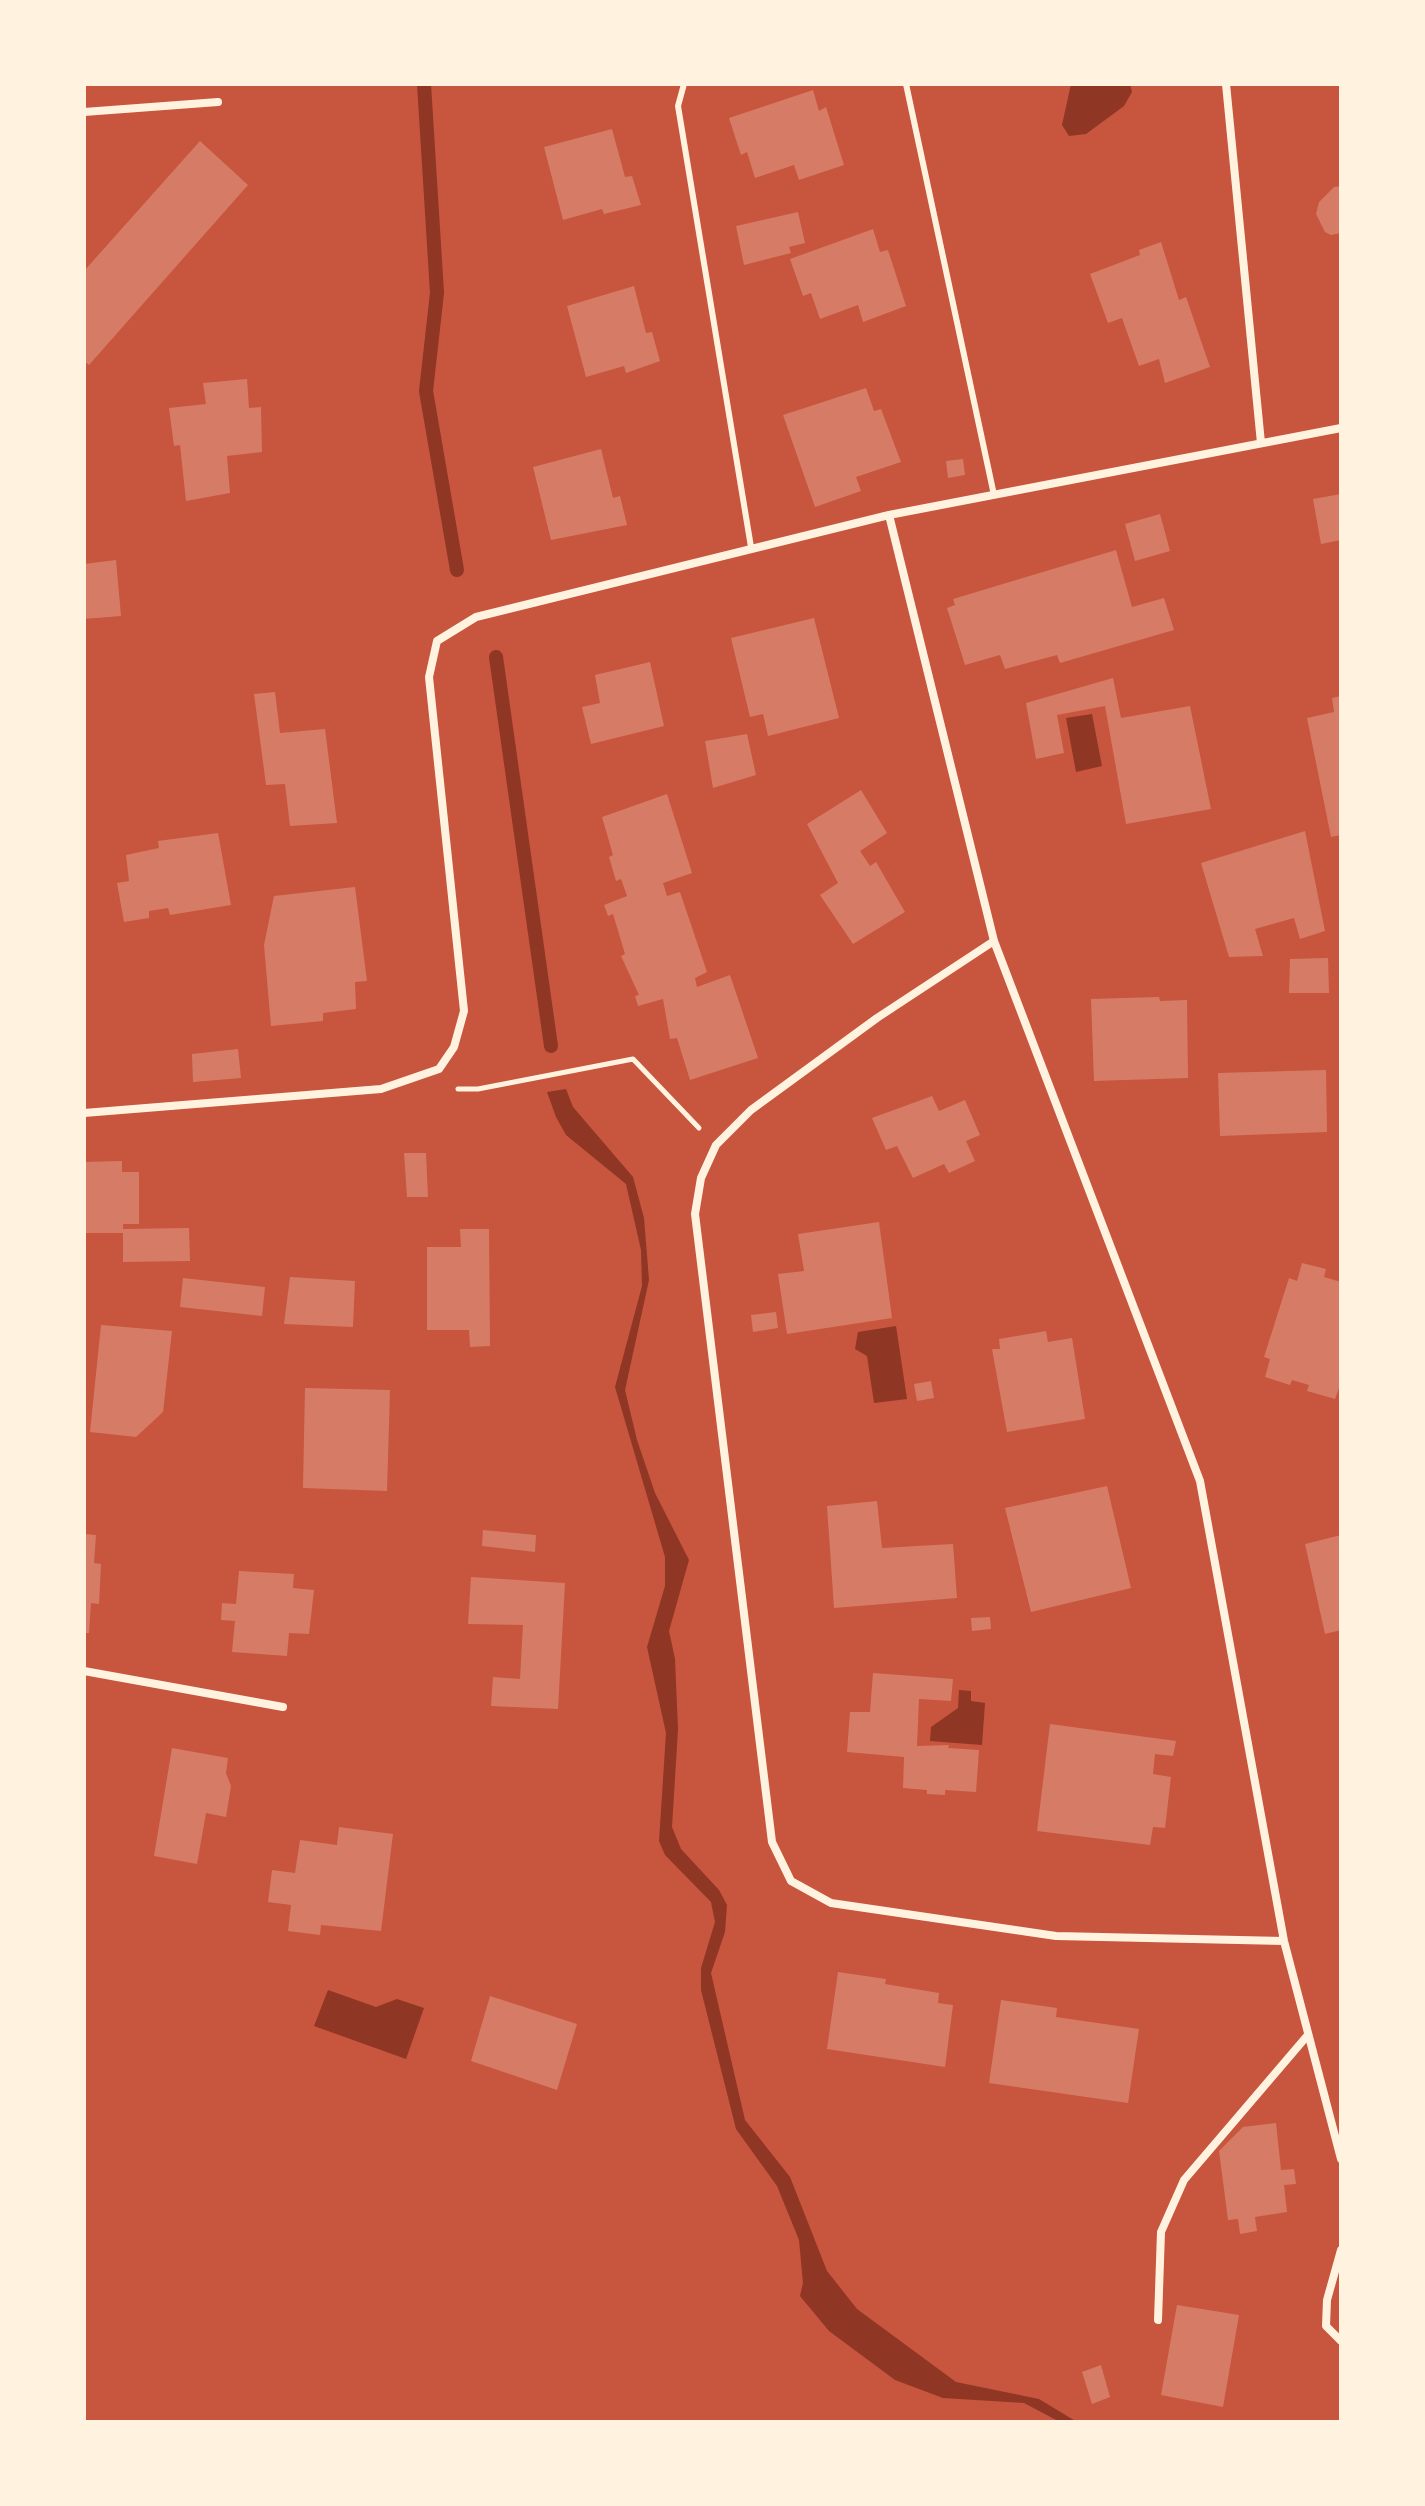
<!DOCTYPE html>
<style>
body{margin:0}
#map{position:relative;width:1425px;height:2506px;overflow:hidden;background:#c8553d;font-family:Rubik,sans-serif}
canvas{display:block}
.frame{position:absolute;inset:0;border:86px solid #fff3e0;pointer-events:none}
</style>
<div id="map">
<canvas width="1425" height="2506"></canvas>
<div class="frame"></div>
</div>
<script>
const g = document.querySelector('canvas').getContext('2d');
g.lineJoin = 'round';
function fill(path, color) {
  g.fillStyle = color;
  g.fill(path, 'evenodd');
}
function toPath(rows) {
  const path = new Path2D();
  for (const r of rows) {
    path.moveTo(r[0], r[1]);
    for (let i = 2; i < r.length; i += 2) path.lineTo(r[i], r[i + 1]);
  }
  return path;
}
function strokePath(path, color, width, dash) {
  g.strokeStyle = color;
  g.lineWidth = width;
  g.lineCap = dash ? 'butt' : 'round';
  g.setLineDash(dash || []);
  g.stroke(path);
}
fill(toPath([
 [1071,84,1130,84,1132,92,1124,106,1086,134,1069,136,1062,125],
 [1092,714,1102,766,1076,772,1066,718],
 [566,1089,573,1107,633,1177,644,1218,649,1280,625,1390,637,1440,655,1493,689,1560,669,1631,675,1659,678,1729,672,1827,681,1849,719,1890,727,1905,725,1932,711,1973,745,2120,790,2177,827,2271,857,2309,956,2382,1039,2399,1077,2422,1060,2422,1024,2403,943,2398,895,2380,829,2331,800,2296,803,2283,799,2240,777,2186,736,2129,701,1990,701,1968,715,1922,711,1902,665,1855,659,1841,666,1733,647,1647,665,1586,665,1557,615,1387,642,1286,641,1250,626,1184,566,1135,556,1117,547,1092],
 [896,1326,907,1399,874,1403,867,1356,855,1349,858,1332],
 [959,1690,971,1691,971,1701,985,1703,982,1745,930,1741,931,1727,958,1708],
 [328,1990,376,2007,397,1999,424,2008,406,2059,314,2026]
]), '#8f3625');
strokePath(toPath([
 [424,84,437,293,426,391,457,570],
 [496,657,551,1046]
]), '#8f3625', 14);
fill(toPath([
 [813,90,819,111,826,107,844,165,799,180,794,165,755,178,747,152,741,155,729,118],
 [612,129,625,177,632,176,641,205,604,214,602,209,563,220,544,147],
 [200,141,248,185,89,365,84,361,84,271],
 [1341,186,1341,233,1331,235,1325,232,1316,214,1319,202,1334,187],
 [798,212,805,243,789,247,791,253,744,265,736,226],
 [873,229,880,252,888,250,906,306,863,322,858,305,820,319,811,293,803,296,790,259],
 [1161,242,1179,300,1186,297,1210,367,1165,383,1159,359,1139,366,1122,318,1108,323,1090,274,1140,255,1139,250],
 [634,286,646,333,652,332,660,361,626,373,624,366,586,377,567,306],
 [247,379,249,408,261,407,262,452,227,456,230,493,186,501,180,445,174,446,169,408,206,404,203,383],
 [866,388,874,411,881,409,901,462,856,477,861,491,815,507,783,415],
 [601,449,613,498,620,496,627,525,551,540,533,467],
 [963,459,965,475,948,478,946,461],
 [1341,494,1341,540,1321,544,1313,499],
 [1160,514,1170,551,1135,561,1125,524],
 [1116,550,1132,607,1164,598,1174,630,1060,663,1057,655,1005,669,1000,655,965,665,947,608,955,605,953,599],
 [116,560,121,616,84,619,84,564],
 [814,618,839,718,768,736,763,714,750,717,731,638],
 [650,662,664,726,591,744,582,707,600,703,595,675],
 [1113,678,1121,718,1190,706,1211,809,1126,824,1105,706,1057,715,1064,753,1036,759,1026,703],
 [275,692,280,733,325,729,337,823,290,826,285,784,266,785,254,694],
 [1341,696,1341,835,1331,837,1307,718,1334,712,1332,698],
 [747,734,756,775,713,788,705,741],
 [861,790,887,833,860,851,870,866,876,862,905,912,853,944,820,895,838,883,807,824],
 [667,794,692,873,663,883,667,896,680,892,707,972,695,978,697,987,730,975,758,1058,690,1080,677,1038,670,1039,663,999,638,1006,635,996,639,995,621,956,625,954,613,914,608,916,604,905,627,896,621,879,616,881,609,857,613,855,602,817],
 [1305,831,1325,931,1300,939,1294,918,1255,929,1263,956,1229,957,1201,863],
 [218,833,231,905,170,915,168,908,149,911,149,918,124,922,117,883,129,881,126,855,159,848,158,841],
 [355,887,367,981,355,982,356,1009,323,1013,323,1021,271,1026,264,945,274,896],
 [1328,958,1329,993,1289,993,1290,959],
 [1159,997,1160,1001,1187,1000,1188,1078,1094,1081,1091,999],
 [238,1049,241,1078,193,1082,192,1054],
 [1326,1070,1327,1132,1220,1136,1218,1073],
 [932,1096,939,1111,965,1100,980,1135,966,1141,975,1161,949,1173,944,1164,913,1178,897,1146,886,1150,872,1118],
 [404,1153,426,1153,428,1197,407,1197],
 [122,1161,122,1172,139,1172,139,1224,123,1224,123,1229,189,1228,190,1261,123,1262,123,1233,84,1233,84,1162],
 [879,1222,892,1318,787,1334,778,1274,804,1271,798,1234],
 [460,1229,489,1229,490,1346,470,1347,469,1330,427,1330,427,1247,461,1247],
 [1302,1263,1326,1269,1324,1277,1341,1282,1341,1383,1335,1399,1307,1391,1309,1385,1292,1380,1290,1385,1265,1377,1270,1359,1264,1357,1289,1278,1297,1281],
 [290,1277,355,1281,353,1327,284,1324],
 [183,1278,265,1287,262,1316,180,1307],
 [776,1312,778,1328,753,1332,751,1315],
 [101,1325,172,1331,163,1412,136,1437,90,1432],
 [1046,1331,1048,1342,1072,1338,1085,1419,1007,1432,992,1349,1000,1349,999,1339],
 [931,1381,934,1398,917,1401,914,1384],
 [305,1388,390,1390,387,1491,303,1488],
 [1107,1486,1131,1588,1031,1612,1005,1508],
 [877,1501,882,1548,953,1544,957,1598,834,1608,827,1506],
 [483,1530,536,1535,535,1552,482,1546],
 [84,1534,96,1535,94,1563,101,1564,99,1604,91,1603,89,1633,84,1633],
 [1341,1535,1341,1630,1325,1634,1305,1544],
 [239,1571,294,1574,293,1588,314,1590,309,1634,289,1633,287,1656,232,1652,235,1621,221,1620,222,1603,236,1604],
 [471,1577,565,1583,558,1709,491,1706,493,1677,520,1679,523,1625,468,1624],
 [990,1617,991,1629,972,1631,971,1618],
 [873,1673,953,1679,951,1701,919,1699,917,1746,949,1745,948,1748,979,1750,976,1792,945,1790,945,1795,927,1794,927,1790,903,1788,904,1757,847,1752,850,1712,870,1712],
 [1050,1724,1176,1741,1173,1756,1155,1754,1153,1774,1171,1777,1165,1828,1153,1827,1150,1845,1037,1831],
 [172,1748,228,1758,226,1773,231,1786,226,1817,206,1813,197,1864,154,1856],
 [339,1827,393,1834,381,1931,321,1925,320,1935,288,1931,291,1905,268,1902,272,1870,295,1873,300,1840,337,1845],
 [838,1972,886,1979,885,1984,939,1993,938,2003,953,2005,945,2067,827,2049],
 [490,1996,577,2024,557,2090,471,2061],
 [1001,2000,1057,2008,1056,2017,1139,2029,1128,2103,989,2083],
 [1276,2123,1281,2170,1294,2169,1296,2184,1284,2185,1287,2212,1255,2217,1257,2231,1240,2234,1238,2219,1228,2220,1219,2151,1243,2127],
 [1177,2305,1239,2315,1223,2407,1161,2395],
 [1101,2365,1110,2397,1092,2404,1082,2372]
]), '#d67c66');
strokePath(toPath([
 [458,1089,478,1089,633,1059,699,1128]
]), '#fff3e0', 5);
strokePath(toPath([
 [684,84,678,106,751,547],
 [906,84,994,495]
]), '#fff3e0', 6);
strokePath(toPath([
 [1226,84,1261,443],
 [84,112,218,102],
 [889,515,994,941,1200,1481,1284,1941,1341,2159],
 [994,941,877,1018,751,1110,716,1145,701,1178,695,1214,772,1842,791,1881,831,1903,1056,1936,1284,1941],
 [84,1113,381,1089,439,1069,454,1047,464,1011,429,677,437,641,476,617,889,515,1341,428],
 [84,1671,283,1707],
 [1341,2250,1327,2300,1326,2326,1341,2341],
 [1158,2320,1161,2232,1184,2180,1307,2036]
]), '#fff3e0', 8);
</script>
